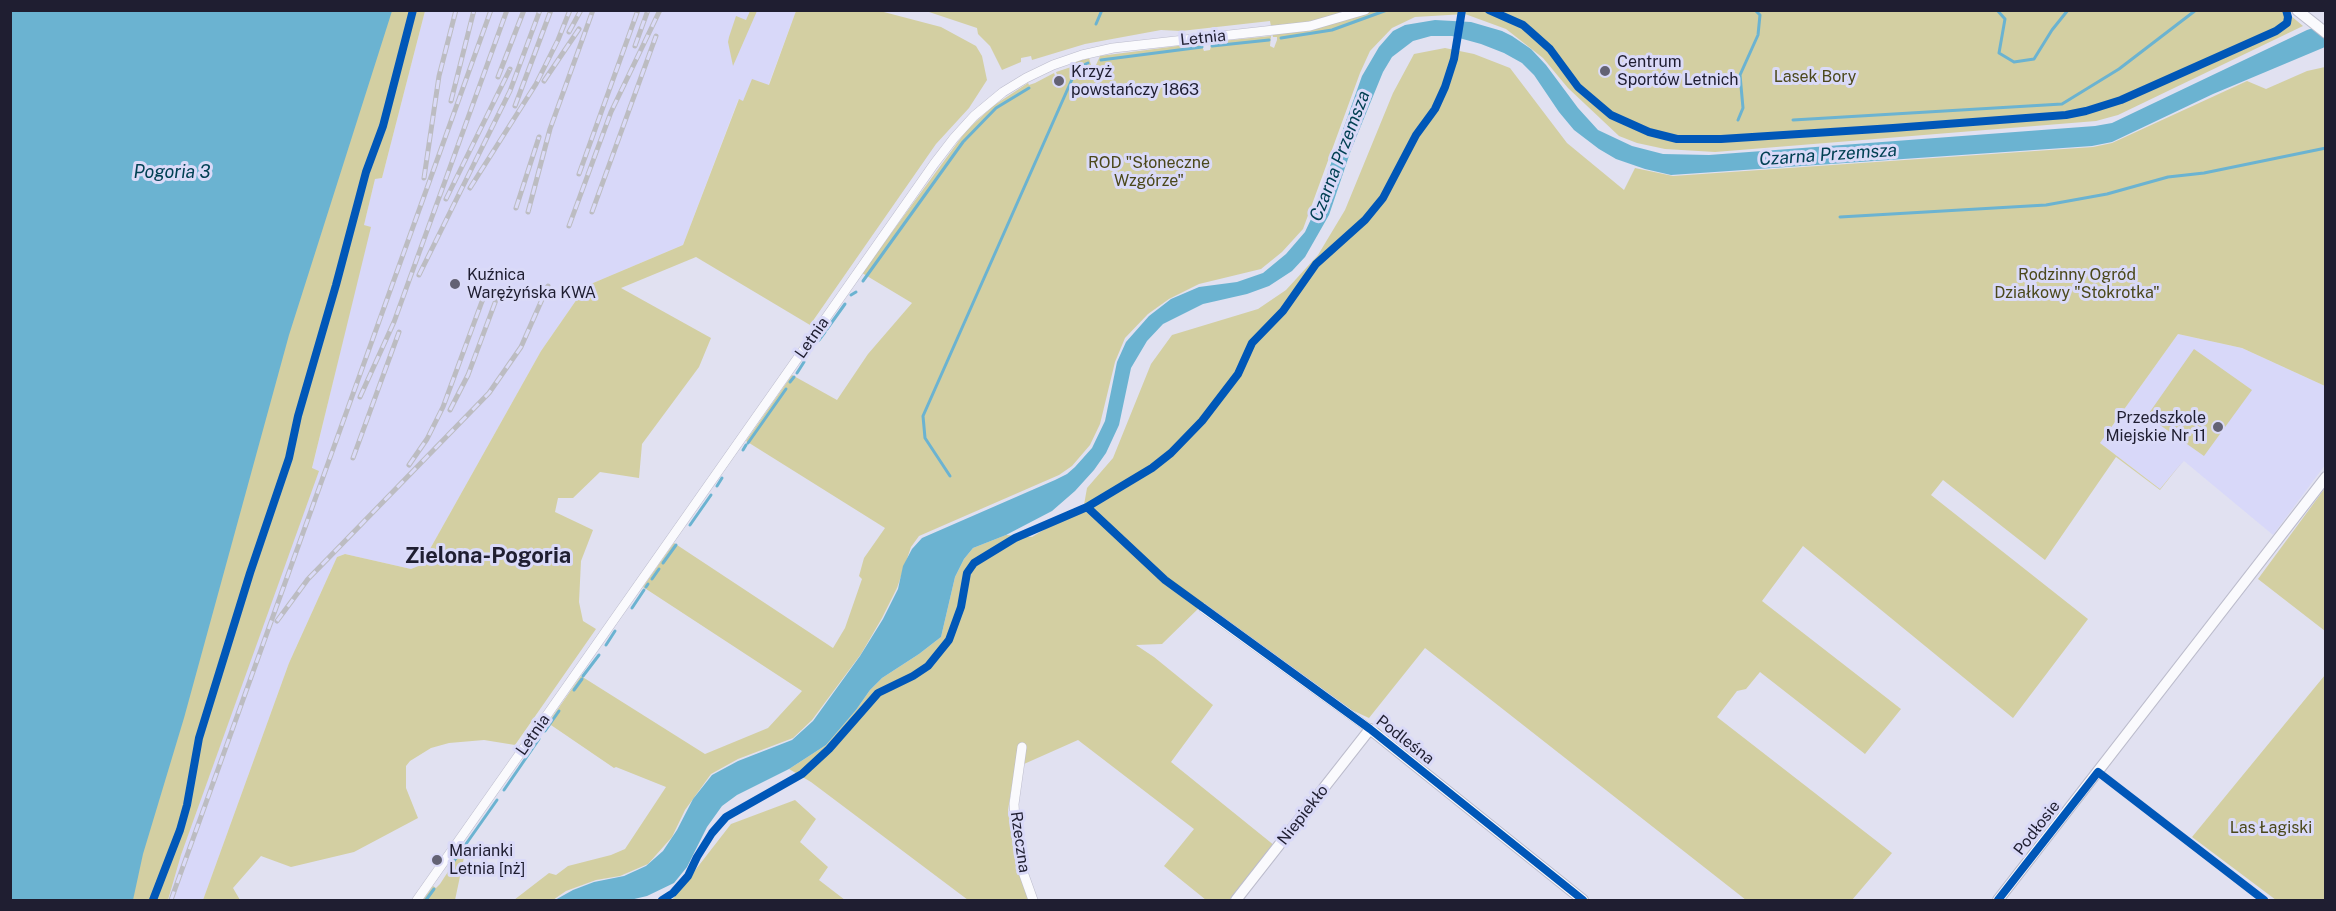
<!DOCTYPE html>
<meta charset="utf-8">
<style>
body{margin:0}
#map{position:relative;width:2336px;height:911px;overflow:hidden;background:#e1e1f1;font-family:"Public Sans",sans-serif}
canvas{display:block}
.frame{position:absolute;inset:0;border:12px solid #1f1e31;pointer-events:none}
</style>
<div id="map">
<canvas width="2336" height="911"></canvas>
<div class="frame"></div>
</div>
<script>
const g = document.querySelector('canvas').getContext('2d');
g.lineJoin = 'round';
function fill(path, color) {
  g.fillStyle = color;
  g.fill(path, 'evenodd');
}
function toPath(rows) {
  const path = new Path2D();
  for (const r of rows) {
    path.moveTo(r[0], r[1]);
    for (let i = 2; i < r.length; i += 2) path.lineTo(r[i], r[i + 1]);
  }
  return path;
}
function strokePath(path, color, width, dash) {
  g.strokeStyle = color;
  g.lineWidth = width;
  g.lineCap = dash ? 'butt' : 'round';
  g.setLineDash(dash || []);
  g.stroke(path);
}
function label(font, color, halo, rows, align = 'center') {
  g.font = font + ' "Public Sans",sans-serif';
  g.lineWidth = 6;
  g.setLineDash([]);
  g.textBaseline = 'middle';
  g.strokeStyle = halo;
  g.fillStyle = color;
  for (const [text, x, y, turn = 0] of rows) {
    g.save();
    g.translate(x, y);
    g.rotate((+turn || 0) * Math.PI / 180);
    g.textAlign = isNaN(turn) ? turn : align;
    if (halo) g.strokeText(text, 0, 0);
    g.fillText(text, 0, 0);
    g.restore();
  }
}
fill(toPath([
 [425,11,796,11,768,86,743,101,738,100,683,245,586,286,541,351,421,565,411,569,345,554,337,557,289,663,203,900,168,900,181,855,318,470,312,469,370,227,364,225,375,179,382,178],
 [2178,334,2242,348,2325,386,2325,465,2273,535,2184,461,2160,489,2100,443]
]), '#d8d8f9');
fill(toPath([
 [2284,10,2303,26,2118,115,2096,121,1715,152,1665,149,1637,143,1619,136,1568,88,1543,58,1506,29,1465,14,1415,17,1392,28,1370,51,1360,73,1303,229,1282,252,1261,269,1199,284,1169,299,1148,314,1125,338,1115,362,1100,424,1090,445,1072,466,1059,475,919,536,911,547,897,588,882,618,861,654,812,720,793,738,738,759,711,774,685,810,672,837,648,864,620,876,596,880,566,891,553,900,514,900,549,873,556,875,568,866,611,855,625,849,666,787,616,767,614,768,548,723,581,676,705,754,768,728,802,691,643,587,674,543,833,648,845,628,862,579,859,576,864,558,885,528,746,441,792,375,837,400,868,354,912,303,862,273,966,131,993,106,1028,83,1029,85,1035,83,1054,73,1058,83,1060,82,1056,72,1071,67,1070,64,1074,62,1089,58,1091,65,1096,65,1100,56,1201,43,1204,51,1210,50,1212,42,1271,36,1270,46,1274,48,1277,40,1277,37,1273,37,1270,21,1181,31,1161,30,1085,44,1032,60,1031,56,1021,58,1021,62,1002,70,990,46,978,34,977,28,926,11],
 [10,11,425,11,382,178,375,179,364,225,371,227,312,468,319,471,181,855,168,900,11,900],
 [750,11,757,11,733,66,728,42,729,37,736,16,746,20],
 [796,11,880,11,941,27,976,46,982,56,987,80,969,108,936,144,810,325,696,257,621,288,711,338,699,367,642,444,639,478,600,472,573,498,558,498,555,512,593,530,581,561,579,602,583,621,596,629,515,745,484,740,449,743,431,748,410,761,406,766,406,788,418,818,354,852,291,867,261,856,233,888,240,900,203,900,289,663,337,557,345,554,411,569,421,565,541,351,586,286,683,245,739,99,743,101,752,79,769,85],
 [1445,48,1474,54,1510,68,1567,143,1624,190,1635,168,1673,176,2093,147,2112,143,2247,81,2266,89,2307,71,2325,67,2325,386,2242,348,2178,334,2100,443,2160,489,2183,461,2160,490,2116,457,2045,560,1943,480,1931,495,2088,619,2013,718,1803,546,1762,601,1901,709,1865,754,1760,672,1746,689,1737,691,1717,717,1892,853,1852,900,1746,900,1425,648,1369,718,1345,707,1204,603,1162,644,1136,645,1154,657,1213,705,1171,762,1275,846,1229,900,1206,900,1164,866,1194,829,1078,740,1015,768,1008,810,1015,855,1031,900,968,900,811,782,789,769,826,745,856,710,870,690,882,678,919,654,941,637,955,577,964,559,973,548,1006,535,1032,537,1084,505,1087,488,1113,458,1151,364,1172,335,1258,309,1286,290,1318,255,1345,210,1393,93,1414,54],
 [2194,349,2252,390,2204,456,2147,416],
 [2325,488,2325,631,2258,579],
 [2325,675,2325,900,2276,900,2192,837],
 [795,800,816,819,800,842,828,867,819,880,845,900,672,900,731,824],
 [461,845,466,848,455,900,423,900,433,886,436,888,440,884,453,864,450,861]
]), '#d3cfa2');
fill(toPath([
 [10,11,392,11,289,335,184,718,143,854,133,900,11,900],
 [1435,20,1471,22,1502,31,1512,36,1531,49,1546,65,1578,108,1598,130,1632,146,1663,154,1709,155,2095,126,2112,123,2307,30,2325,24,2325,47,2213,94,2112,142,2092,146,1671,175,1645,169,1616,159,1599,149,1574,130,1559,112,1534,75,1522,63,1504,53,1481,44,1452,36,1431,36,1413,41,1392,57,1383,72,1351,150,1329,215,1305,257,1292,271,1269,286,1247,294,1203,304,1163,324,1147,341,1131,368,1119,425,1106,453,1094,470,1075,491,1052,511,1006,535,973,548,964,559,955,577,941,637,919,654,882,678,870,690,856,710,826,745,789,769,737,795,722,806,707,827,687,867,674,883,647,896,630,900,555,900,573,890,594,882,624,876,646,866,663,851,677,830,693,799,712,775,738,761,792,740,813,721,860,656,883,619,898,589,903,566,912,549,922,538,1055,480,1067,474,1075,467,1092,448,1105,421,1117,362,1126,342,1149,316,1171,299,1199,287,1237,282,1263,273,1286,254,1305,232,1312,217,1362,76,1379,47,1393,31,1405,25]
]), '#6bb3d1');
strokePath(toPath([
 [1997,10,2005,19,1999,53,2014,62,2034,59,2052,30,2068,10],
 [1096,24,1102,10],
 [1281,38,1332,30,1387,10],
 [1212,46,1269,40],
 [1101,60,1202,47],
 [1738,120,1743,108,1740,75,1758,35,1760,15,1755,10],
 [1793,120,2062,104,2119,69,2196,10],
 [1840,217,2046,205,2107,194,2168,177,2204,173,2326,148],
 [863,281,963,142,996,108,1029,88],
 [851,295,856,292],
 [827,329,845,304],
 [819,340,825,332],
 [797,373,804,362],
 [790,382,794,377],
 [748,443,786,389],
 [743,450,746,445],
 [950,476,925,438,923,416,1077,68,1088,63],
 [717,486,722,478],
 [690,525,711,495],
 [663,563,676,545],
 [652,579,659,569],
 [646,587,648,584],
 [632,608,644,590],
 [606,645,615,631],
 [583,676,599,655],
 [574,690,582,679],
 [545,731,559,711],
 [504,790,539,739],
 [454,861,497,800],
 [426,900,434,889]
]), '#6bb3d1', 3);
const minor = toPath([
 [1204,609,1370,729],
 [1022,747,1014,804,1016,835,1023,872,1033,900],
 [417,900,934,164,954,138,974,116,1003,92,1026,78,1053,65,1082,55,1113,48,1310,26,1365,10]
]);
const tertiary = toPath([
 [2297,10,2326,33],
 [1236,900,1370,729,1583,900],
 [1998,900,2326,477]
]);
strokePath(minor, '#bcbccc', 10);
strokePath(tertiary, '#bcbccc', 12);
strokePath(minor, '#fafafd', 9);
strokePath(tertiary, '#fafafd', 10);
const rail = toPath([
 [569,32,581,10],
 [635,46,648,10],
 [498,77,524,10],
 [544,81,579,29],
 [451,101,474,10],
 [515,106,551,10],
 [579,174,638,10],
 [424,178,439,76,456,10],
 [470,188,536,84,558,40,570,10],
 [446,199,510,69],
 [516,208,539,137],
 [528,212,550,129,593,10],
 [592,212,656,36],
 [569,226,611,112,660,10],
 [419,275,510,91,540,10],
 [360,397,394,322,507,10],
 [450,410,468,375,496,300],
 [353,458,399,332],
 [409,465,427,439,443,407,484,296],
 [277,621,308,579,489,393,521,347,548,286],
 [171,900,491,10]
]);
strokePath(rail, '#bcbcc1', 5);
strokePath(rail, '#dadaf8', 3, [9]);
strokePath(toPath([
 [1489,10,1523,25,1531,32,1550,49,1578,87,1611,115,1649,132,1677,139,1721,139,1893,128,2066,115,2086,111,2121,100,2276,31,2287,23,2288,17,2286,10],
 [1087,507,1165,580,1370,729,1583,900],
 [153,900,180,830,187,805,199,738,250,573,289,458,298,416,336,285,366,172,383,126,413,10],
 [662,900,673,893,688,876,697,857,712,833,726,817,802,774,829,749,878,693,913,676,928,666,949,640,961,607,967,573,974,563,1015,538,1087,507,1152,468,1171,453,1202,421,1238,374,1252,343,1283,311,1316,264,1365,220,1383,198,1416,135,1435,109,1445,87,1454,59,1462,10],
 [1998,900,2098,772,2264,900]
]), '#0057b8', 8);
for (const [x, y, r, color] of [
 [1605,71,6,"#636274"],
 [1059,81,6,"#636274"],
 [455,284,6,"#636274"],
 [2218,427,6,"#636274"],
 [437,860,6,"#636274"]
]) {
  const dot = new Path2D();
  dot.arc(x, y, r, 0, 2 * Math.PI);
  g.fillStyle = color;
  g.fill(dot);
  strokePath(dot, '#dadaf8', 2);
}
label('16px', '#1f1e31', '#dadaf8', [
 ["Letnia",1203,38,-6],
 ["Letnia",812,338,-55],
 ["Letnia",533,735,-55],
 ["Podleśna",1405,740,38],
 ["Niepiekło",1303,815,-52],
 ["Podłosie",2037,828,-52],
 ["Rzeczna",1020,842,82]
]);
label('16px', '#1f1e31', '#dadaf8', [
 ["Centrum",1617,62],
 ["Sportów Letnich",1617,80],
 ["Krzyż",1071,72],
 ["powstańczy 1863",1071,90],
 ["Kuźnica",467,275],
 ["Warężyńska KWA",467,293],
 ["Przedszkole",2206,418,"right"],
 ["Miejskie Nr 11",2206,436,"right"],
 ["Marianki",449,851],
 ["Letnia [nż]",449,869]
], 'left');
label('16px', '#4b481b', '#dadaf8', [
 ["Lasek Bory",1815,77],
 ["ROD \"Słoneczne",1149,163],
 ["Wzgórze\"",1149,181],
 ["Rodzinny Ogród",2077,275],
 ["Działkowy \"Stokrotka\"",2077,293],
 ["Las Łagiski",2271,828]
]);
label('italic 18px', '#014053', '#dadaf8', [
 ["Czarna Przemsza",1828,155,-4],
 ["Czarna Przemsza",1340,156,-69],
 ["Pogoria 3",172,172]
]);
label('bold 22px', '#1f1e31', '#dadaf8', [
 ["Zielona-Pogoria",488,556]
]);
</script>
